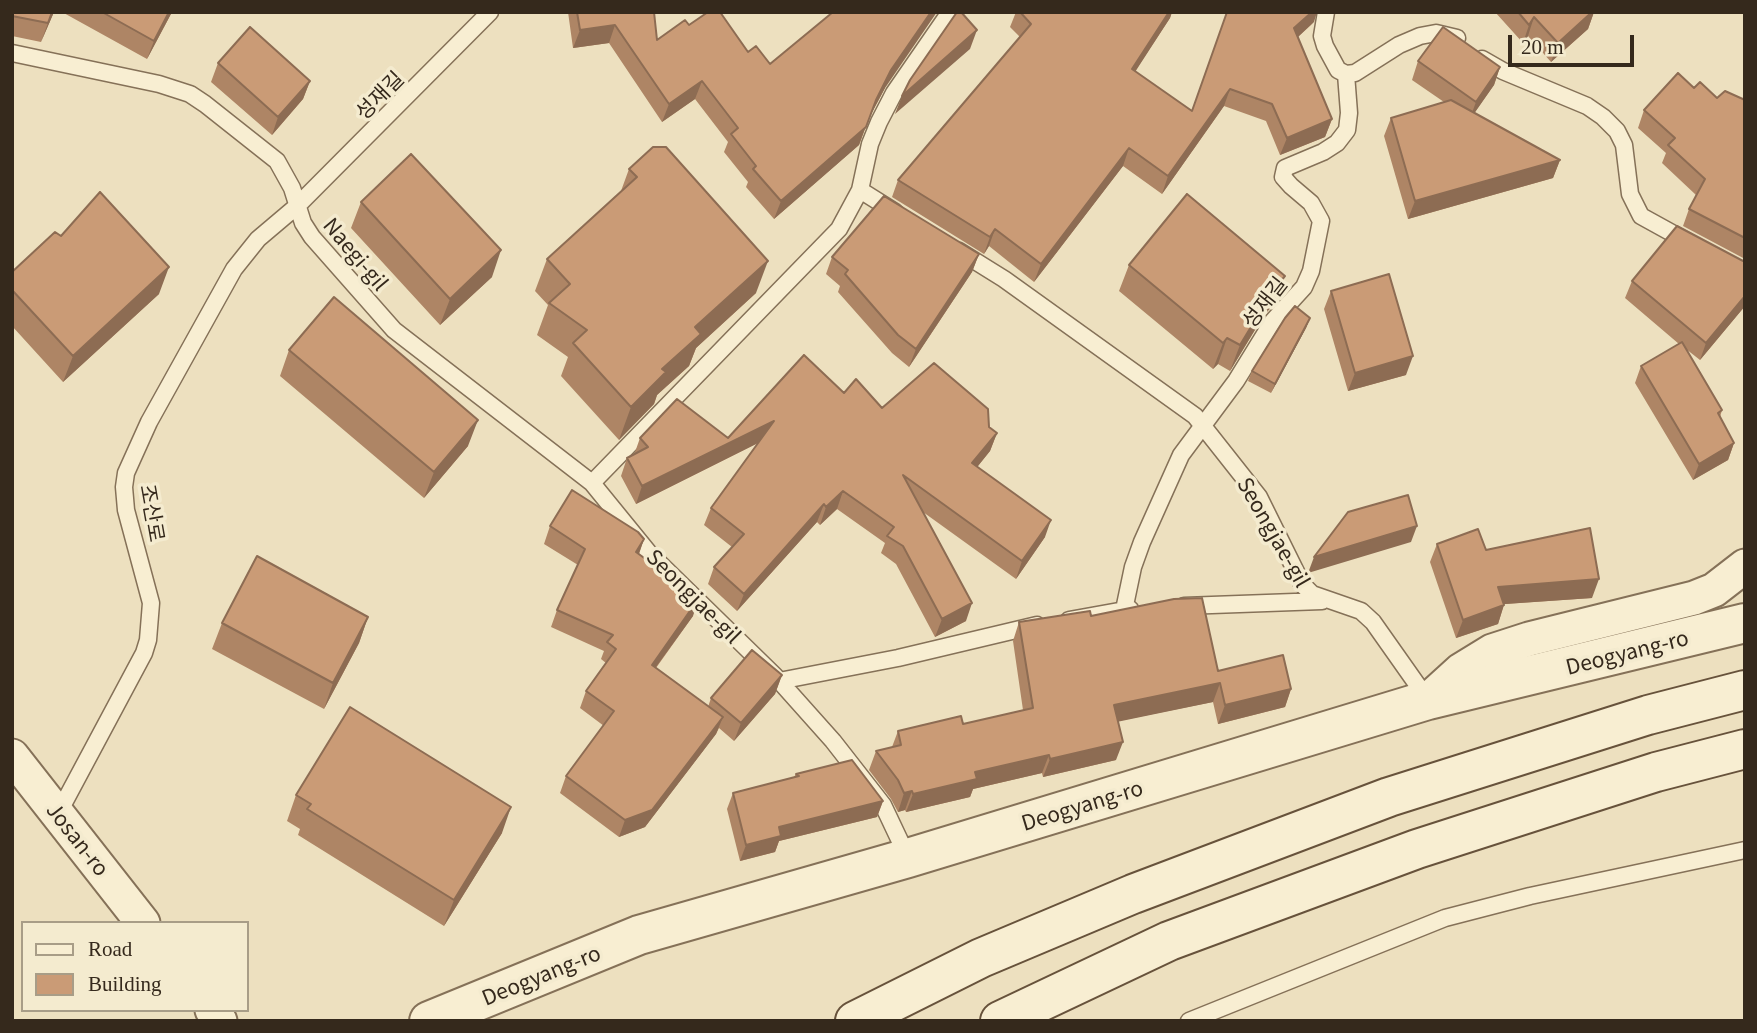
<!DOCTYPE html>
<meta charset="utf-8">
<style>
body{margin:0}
#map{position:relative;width:1757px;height:1033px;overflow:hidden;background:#ede0bf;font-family:Georgia,serif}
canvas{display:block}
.frame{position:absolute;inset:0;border:14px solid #35291c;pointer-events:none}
.legend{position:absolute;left:21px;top:921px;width:228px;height:91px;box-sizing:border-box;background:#f4ebcf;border:2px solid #a89d87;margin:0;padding:9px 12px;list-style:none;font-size:21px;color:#35291c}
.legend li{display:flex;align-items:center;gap:14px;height:35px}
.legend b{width:35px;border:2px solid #a89d87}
.scale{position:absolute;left:1508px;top:35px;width:126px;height:32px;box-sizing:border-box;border:4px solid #35291c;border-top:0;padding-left:9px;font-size:21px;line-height:24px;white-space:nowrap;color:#35291c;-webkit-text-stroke:5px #f4ebcf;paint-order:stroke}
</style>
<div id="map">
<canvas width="1757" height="1033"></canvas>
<div class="frame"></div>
<ul class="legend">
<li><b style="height:9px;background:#f8eed2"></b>Road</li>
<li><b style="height:19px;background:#ca9b76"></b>Building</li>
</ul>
<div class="scale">20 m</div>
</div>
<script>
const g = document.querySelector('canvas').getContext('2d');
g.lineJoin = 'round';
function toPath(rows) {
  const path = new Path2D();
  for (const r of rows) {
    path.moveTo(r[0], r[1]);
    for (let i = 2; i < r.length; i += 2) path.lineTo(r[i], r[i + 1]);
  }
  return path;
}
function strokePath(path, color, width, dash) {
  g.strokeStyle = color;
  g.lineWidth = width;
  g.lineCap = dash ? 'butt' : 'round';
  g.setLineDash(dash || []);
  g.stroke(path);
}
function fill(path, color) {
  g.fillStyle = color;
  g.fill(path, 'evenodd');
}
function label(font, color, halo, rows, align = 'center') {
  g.font = font + ' Georgia,"Noto Sans KR",serif';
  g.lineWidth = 7;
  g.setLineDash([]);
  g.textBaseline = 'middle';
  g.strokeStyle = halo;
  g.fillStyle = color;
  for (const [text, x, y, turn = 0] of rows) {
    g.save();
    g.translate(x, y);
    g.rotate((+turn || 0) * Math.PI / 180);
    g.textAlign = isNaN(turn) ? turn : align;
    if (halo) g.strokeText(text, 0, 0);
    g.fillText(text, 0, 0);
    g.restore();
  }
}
const service = toPath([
 [1326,12,1322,36,1325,46,1338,70,1346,74,1355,73,1399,45,1420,36,1436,33,1457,38],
 [12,53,159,84,190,94,205,104,277,161,292,188,303,223,312,237,394,330,592,483],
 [1482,59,1503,71,1587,106,1603,117,1617,131,1624,145,1630,194,1641,216,1690,243],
 [860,190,895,212],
 [959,251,1004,279,1195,416,1259,497,1302,584,1312,594,1361,611,1373,622,1428,700],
 [1184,606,1322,601],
 [1124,610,1133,567,1142,542,1181,455,1236,381,1273,321,1304,287,1311,271,1321,221,1311,203,1291,186,1283,177,1285,168,1323,152,1337,143,1347,130,1349,113,1346,74],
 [1069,620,1130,609],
 [779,681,898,658,1037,625],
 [58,814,144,653,148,640,151,603,126,510,124,487,126,473,149,422,234,269,258,239,297,206,490,12],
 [908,858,883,805,833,741,775,676,649,553,592,483,839,229,860,190,870,144,879,122,894,93,950,12],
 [1189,1021,1445,918,1530,896,1745,850]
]);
const minor = toPath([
 [1428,700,1461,670,1492,651,1529,639,1694,598,1714,590,1745,566],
 [12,756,143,923],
 [212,1010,220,1021]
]);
const tertiary = toPath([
 [429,1021,639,935,908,858,1428,700,1745,623]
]);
const secondary = toPath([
 [855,1021,981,958,1133,894,1389,797,1648,715,1745,690],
 [1000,1021,1169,941,1417,849,1656,772,1745,749]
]);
strokePath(service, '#857158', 19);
strokePath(minor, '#857158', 37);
strokePath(tertiary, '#857158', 42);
strokePath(secondary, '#67523b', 42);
strokePath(service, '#f8eed2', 16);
strokePath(minor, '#f8eed2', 33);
strokePath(tertiary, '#f8eed2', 38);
strokePath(secondary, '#f8eed2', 38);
fill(toPath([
 [12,12,54,12,41,42,12,36],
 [62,12,172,12,147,59],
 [568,12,654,12,657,40,689,25,770,64,885,88,869,118,859,145,774,219,746,187,748,182,724,152,728,142,695,99,662,122,609,43,573,48],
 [1016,12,1172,12,1170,18,1135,71,1192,111,1314,22,1298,37,1332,119,1325,137,1280,155,1266,121,1224,106,1162,194,1123,166,1034,282,989,246,984,254,892,197,898,180,1020,37,1010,27],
 [1495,12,1594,12,1588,29,1551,62,1528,36,1523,43],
 [1418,61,1500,67,1494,85,1474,113,1560,160,1553,178,1408,219,1384,136,1391,118,1444,102,1412,80],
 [218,63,310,81,303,99,272,135,211,82],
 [1694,88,1717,98,1745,100,1745,259,1683,226,1689,209,1696,195,1662,163,1666,153,1638,128,1644,110],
 [629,169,756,293,696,348,689,366,657,395,654,404,619,440,561,376,568,357,537,335,548,305,535,291,547,259,621,191],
 [361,202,492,277,440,325,351,228],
 [979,254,972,272,909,367,892,353,838,292,840,286,826,274,832,257],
 [1745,262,1745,306,1700,360,1686,349,1722,410,1720,417,1734,443,1728,460,1693,480,1635,383,1641,366,1679,344,1625,298,1632,281],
 [1129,265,1276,302,1264,315,1230,371,1218,364,1213,369,1119,291],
 [12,272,159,294,63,382,12,326],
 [1331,291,1406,375,1348,391,1324,309],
 [1310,318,1306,328,1271,393,1248,381,1252,371],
 [289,350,468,446,424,498,280,376],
 [844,393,882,408,989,427,997,433,990,451,977,467,1045,537,1016,579,923,512,966,621,935,637,896,564,881,553,885,543,837,509,820,525,817,522,737,611,708,584,714,567,732,547,704,525,711,508,758,443,636,504,621,476,627,458,634,455,640,438,728,438],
 [550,526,644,539,639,554,693,616,656,668,708,707,711,698,782,675,775,694,734,741,719,728,716,734,645,827,619,837,560,793,566,776,604,726,580,708,586,691,606,663,601,659,604,651,551,627,557,610,578,565,544,544],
 [1437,544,1486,550,1592,598,1504,604,1498,624,1456,638,1430,562],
 [1091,616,1218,671,1291,689,1285,707,1218,724,1213,702,1118,721,1116,760,1043,777,1042,773,973,789,970,797,906,812,905,810,898,812,891,799,869,770,876,751,892,747,898,731,963,724,1023,710,1013,641,1019,622],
 [368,617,359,643,324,709,212,649,222,623],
 [796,774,883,801,877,817,779,841,775,852,740,861,727,809,733,793,794,777],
 [296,795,502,833,444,926,298,835,300,829,287,821]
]), '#ae8565');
fill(toPath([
 [52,12,54,12,41,42,48,23],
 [169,12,172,12,147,59,154,41],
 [931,12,937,12,885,88,869,118,859,145,774,219,781,201,876,100,891,70],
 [1169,12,1172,12,1170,18,1126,86,1132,69],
 [1312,12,1317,12,1314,22,1288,46,1294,28],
 [1592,12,1594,12,1588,29,1551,62,1558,43],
 [1534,17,1528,36,1523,43,1529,25],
 [615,25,609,43,573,48,580,30],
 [977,30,970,49,895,114,902,96],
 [1500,67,1494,85,1469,121,1476,102],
 [310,81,303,99,272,135,278,117],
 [702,81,695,99,662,122,669,104],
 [1230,89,1224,106,1162,194,1168,176],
 [1332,119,1325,137,1280,155,1287,138],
 [1129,148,1123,166,1034,282,1041,264],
 [1560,160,1553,178,1408,219,1415,201],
 [995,229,989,246,984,254,990,237],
 [501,250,492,277,440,325,450,299],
 [979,254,972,272,909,367,916,349],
 [768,261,756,293,696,348,689,366,657,395,654,404,619,440,631,407,695,327],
 [169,267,159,294,63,382,73,356],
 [1285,276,1276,302,1264,315,1230,371,1240,345,1274,289],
 [1745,296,1745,306,1700,360,1706,343],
 [1310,318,1306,328,1271,393,1275,384],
 [1227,338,1218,364,1213,369,1223,343],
 [1413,356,1406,375,1348,391,1355,373],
 [478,420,468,446,424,498,434,472],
 [774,421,768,438,636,504,642,486],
 [997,433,990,451,966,481,972,463],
 [1734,443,1728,460,1693,480,1699,464],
 [843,491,837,509,820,525,826,507],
 [824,504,817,522,737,611,744,594],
 [1051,520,1045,537,1016,579,1022,561],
 [1417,526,1411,542,1308,573,1314,557],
 [644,539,638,556,636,552],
 [1599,579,1592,598,1491,605,1498,587],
 [699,598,693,616,645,682,652,665],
 [972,603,966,621,935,637,942,619],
 [1504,605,1498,624,1456,638,1463,620],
 [368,617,359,643,324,709,333,683],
 [782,675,775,694,734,741,741,723],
 [1220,683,1213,702,1107,724,1114,705],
 [1291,689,1285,707,1218,724,1225,705],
 [723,717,716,734,645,827,619,837,625,820],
 [1123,742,1116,760,1043,777,1050,759],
 [1049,755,1042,773,973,789,970,797,906,812,913,794,975,772],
 [912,791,905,810,898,812,904,793],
 [883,801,877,817,779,841,775,852,740,861,746,845,779,827],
 [511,807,502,833,444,926,454,900]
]), '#8d6c53');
const building = toPath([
 [12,12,52,12,48,23,12,16,12,12],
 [102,12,169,12,154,41,102,12],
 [577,12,654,12,657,40,685,20,689,25,708,12,720,12,748,52,756,46,770,64,833,12,931,12,891,70,876,100,866,127,781,201,753,169,756,166,731,134,738,128,702,81,669,104,615,25,580,30,577,12],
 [957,12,961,12,977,30,902,96,910,80,957,12],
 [1020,12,1169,12,1132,69,1192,111,1227,12,1312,12,1294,28,1332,119,1287,138,1272,104,1230,89,1168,176,1129,148,1041,264,995,229,990,237,898,180,1031,24,1020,12],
 [1518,12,1592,12,1558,43,1534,17,1529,25,1518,12],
 [250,27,310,81,278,117,218,63,250,27],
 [1443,27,1500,67,1476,102,1418,61,1443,27],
 [1678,73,1694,88,1700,82,1717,98,1725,91,1745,100,1745,238,1689,209,1705,179,1668,145,1675,138,1644,110,1678,73],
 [1451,100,1560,160,1415,201,1391,118,1451,100],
 [653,147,666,147,768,261,695,327,701,334,662,369,666,372,631,407,573,343,587,330,549,303,570,284,547,259,637,177,629,169,653,147],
 [411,154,501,250,450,299,361,202,411,154],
 [100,192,169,267,73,356,12,290,12,272,55,232,61,236,100,192],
 [1187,194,1285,276,1274,289,1240,345,1227,338,1223,343,1129,265,1187,194],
 [884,196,979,254,916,349,898,335,845,274,848,270,832,257,884,196],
 [1677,226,1745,262,1745,296,1706,343,1632,281,1677,226],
 [1389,274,1413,356,1355,373,1331,291,1389,274],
 [334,297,478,420,434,472,289,350,334,297],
 [1295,306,1310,318,1275,384,1252,371,1285,318,1295,306],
 [1682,342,1722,410,1718,413,1734,443,1699,464,1641,366,1682,342],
 [804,355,844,393,856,379,882,408,934,363,988,409,989,427,997,433,972,463,1051,520,1022,561,903,475,972,603,942,619,903,546,887,536,894,527,843,491,826,507,824,504,744,594,714,567,744,534,711,508,774,421,642,486,627,458,648,447,640,438,677,399,728,438,804,355],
 [572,490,638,532,644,539,636,552,699,598,652,665,723,717,652,810,625,820,566,776,614,711,586,691,616,649,607,642,613,635,557,610,585,549,550,526,572,490],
 [1408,495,1417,526,1314,557,1348,512,1408,495],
 [1590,528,1599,579,1498,587,1504,605,1463,620,1437,544,1478,529,1486,550,1590,528],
 [257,556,368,617,333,683,222,623,257,556],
 [1202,598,1218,671,1283,655,1291,689,1225,705,1220,683,1114,705,1123,742,1050,759,1049,755,975,772,977,779,913,794,912,791,904,793,898,780,876,751,901,745,898,731,961,716,963,724,1033,708,1019,622,1090,611,1091,616,1174,599,1202,598],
 [752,650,782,675,741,723,711,698,752,650],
 [350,707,511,807,454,900,307,809,311,804,296,795,350,707],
 [852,760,883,801,779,827,781,836,746,845,733,793,799,776,796,774,852,760]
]);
fill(building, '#ca9b76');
strokePath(building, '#8d6c53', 2);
label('21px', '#35291c', '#f4ebcf', [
 ["성재길",379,95,-45],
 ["Naegi-gil",356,254,50],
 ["성재길",1264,302,-52],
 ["조산로",153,513,80],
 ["Seongjae-gil",1274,532,60],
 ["Seongjae-gil",694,596,45],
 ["Deogyang-ro",1627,652,-14],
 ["Deogyang-ro",1082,805,-17],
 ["Josan-ro",78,839,52],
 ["Deogyang-ro",541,975,-22]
]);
</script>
